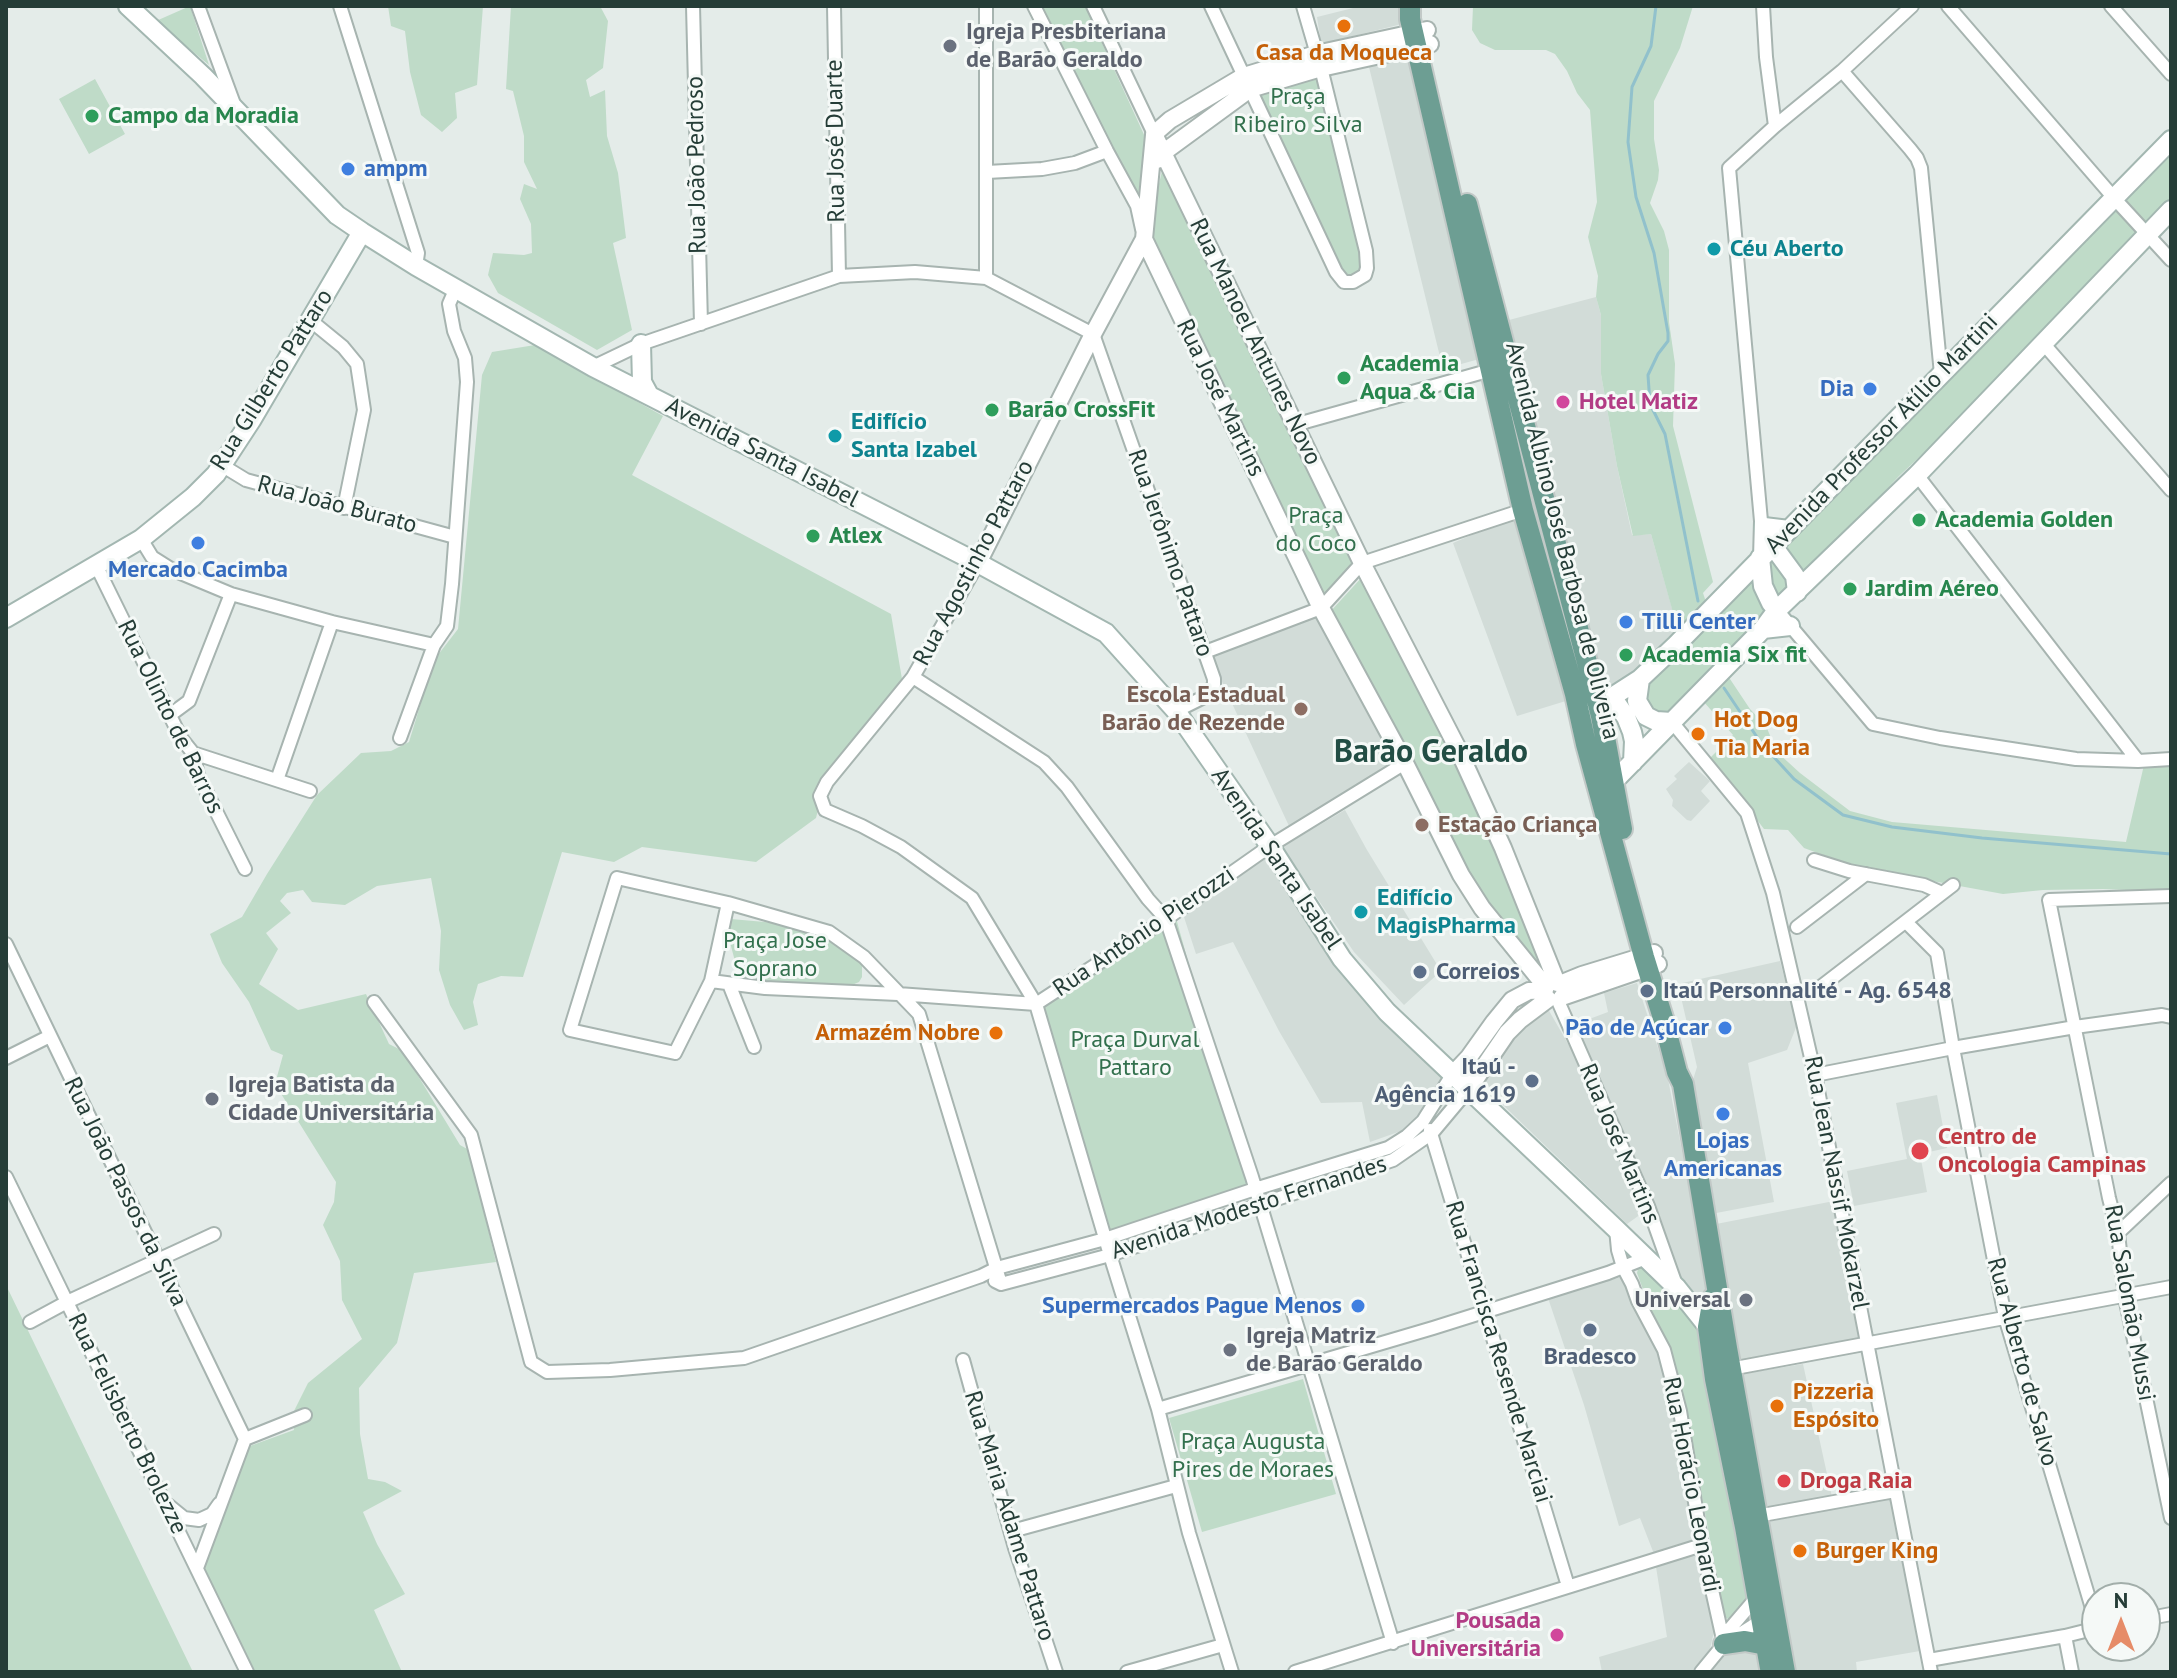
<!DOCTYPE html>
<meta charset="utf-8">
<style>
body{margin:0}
#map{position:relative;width:2177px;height:1678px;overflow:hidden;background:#e4ece9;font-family:"PT Sans",sans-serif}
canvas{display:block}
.frame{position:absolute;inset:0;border:8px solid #253d37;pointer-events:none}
.north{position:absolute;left:2081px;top:1582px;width:80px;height:80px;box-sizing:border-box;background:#f5f9f7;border:2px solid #a2aeaa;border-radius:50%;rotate:0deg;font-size:22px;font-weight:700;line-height:32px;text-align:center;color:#253d37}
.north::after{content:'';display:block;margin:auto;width:28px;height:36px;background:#e68c68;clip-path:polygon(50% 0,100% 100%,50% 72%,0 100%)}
</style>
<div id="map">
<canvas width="2177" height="1678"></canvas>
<div class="frame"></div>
<div class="north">N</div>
</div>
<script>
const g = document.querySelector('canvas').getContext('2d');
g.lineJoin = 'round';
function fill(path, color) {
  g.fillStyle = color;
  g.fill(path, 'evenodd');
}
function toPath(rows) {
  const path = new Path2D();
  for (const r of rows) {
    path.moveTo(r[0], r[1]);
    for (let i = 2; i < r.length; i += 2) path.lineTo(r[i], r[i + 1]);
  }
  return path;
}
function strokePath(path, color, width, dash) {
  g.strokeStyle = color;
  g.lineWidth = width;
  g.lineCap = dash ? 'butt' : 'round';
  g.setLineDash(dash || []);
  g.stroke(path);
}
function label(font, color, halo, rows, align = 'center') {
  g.font = font + ' "PT Sans",sans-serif';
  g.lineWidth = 6;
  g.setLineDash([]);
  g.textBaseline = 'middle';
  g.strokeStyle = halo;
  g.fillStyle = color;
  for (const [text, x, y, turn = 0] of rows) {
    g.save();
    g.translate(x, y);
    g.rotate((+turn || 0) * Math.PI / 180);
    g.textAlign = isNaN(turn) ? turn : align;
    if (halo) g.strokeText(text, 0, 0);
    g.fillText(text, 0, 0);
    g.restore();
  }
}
fill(toPath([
 [1361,6,1401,6,1402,24,1321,44,1317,17],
 [1413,54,1483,358,1443,369,1368,63],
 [1596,297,1601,315,1601,374,1617,466,1632,535,1651,534,1681,640,1640,679,1600,694,1509,320],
 [1519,515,1569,700,1517,716,1453,543],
 [1316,617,1396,761,1289,826,1210,656],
 [1689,762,1710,781,1701,791,1710,801,1691,821,1687,820,1672,806,1673,800,1666,789,1677,779,1674,776],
 [1345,810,1367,850,1441,971,1404,1005,1354,952,1282,847],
 [1269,853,1335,957,1448,1074,1424,1109,1401,1131,1370,1142,1362,1102,1321,1103,1279,1031,1233,942,1196,954,1183,914],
 [1780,961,1797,1025,1787,1050,1748,1063,1774,1202,1711,1214,1691,1086,1697,1067,1678,984],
 [1637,983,1668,1079,1709,1290,1703,1308,1676,1277,1657,1209,1576,1024,1608,1012,1604,993],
 [1548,1009,1578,1061,1648,1209,1627,1224,1479,1082,1511,1037],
 [1937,1095,1947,1148,1920,1154,1927,1192,1854,1206,1847,1171,1907,1159,1896,1103],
 [1834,1201,1862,1339,1735,1361,1711,1225],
 [1621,1277,1658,1353,1674,1411,1715,1627,1710,1649,1691,1672,1602,1672,1599,1657,1667,1637,1654,1554,1640,1518,1619,1526,1584,1405,1548,1298],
 [1803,1364,1832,1497,1761,1512,1736,1375],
 [1890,1498,1920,1651,1856,1662,1857,1672,1785,1672,1763,1523],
 [1761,1650,1765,1672,1706,1672,1724,1652]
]), '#d2dcd8');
fill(toPath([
 [190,6,209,65,156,21],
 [388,6,483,6,477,85,455,93,457,118,442,132,421,115,410,72,405,31,391,26],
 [511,6,600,6,608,21,603,68,586,80,590,97,605,90,607,136,618,173,626,238,613,243,632,330,597,350,498,293,488,275,493,253,524,255,532,253,531,224,520,199,524,184,537,189,524,162,524,136,513,91,506,89],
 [1041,6,1085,6,1146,139,1138,198],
 [1473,6,1693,6,1680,48,1654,101,1654,139,1659,170,1658,180,1650,203,1664,231,1669,250,1669,322,1675,364,1673,426,1713,582,1703,593,1707,605,1679,634,1651,534,1633,536,1617,466,1601,374,1601,315,1596,297,1598,276,1588,237,1597,202,1590,110,1577,93,1567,71,1555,54,1546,50,1495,50,1480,43,1472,30],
 [1320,70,1365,268,1345,280,1256,91],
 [95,79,125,134,89,154,59,99],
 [2171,142,2171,204,1971,409,1899,476,1759,627,1724,670,1750,709,1766,726,1777,752,1800,773,1850,811,1892,822,2126,842,2144,765,2171,764,2171,892,2103,889,2043,890,2003,894,1856,867,1804,848,1788,830,1764,829,1710,758,1733,735,1696,693,1671,719,1658,718,1639,698,1645,679],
 [1162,171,1294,425,1362,563,1323,603,1146,239],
 [535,345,663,416,632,475,891,614,903,685,825,782,816,818,756,862,642,847,614,862,562,852,523,977,501,976,478,984,473,1002,478,1025,464,1030,450,1005,439,970,441,931,431,878,377,886,345,905,312,902,303,890,287,893,280,901,291,913,266,933,278,949,259,984,298,1010,366,994,389,1044,403,1051,460,1145,469,1150,496,1262,414,1273,397,1343,359,1388,360,1434,368,1479,385,1482,402,1491,363,1512,377,1544,405,1594,374,1610,402,1672,254,1672,204,1570,250,1446,294,1430,292,1415,308,1383,362,1339,342,1300,340,1261,323,1225,334,1202,336,1182,275,1084,283,1055,271,1050,249,1002,222,963,210,934,242,917,267,874,317,795,338,775,361,753,391,751,409,742,434,660,458,629,482,375,492,352],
 [1363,576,1428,702,1500,852,1552,976,1545,980,1485,900,1330,612],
 [1176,918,1250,1184,1109,1232,1043,1006],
 [731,919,776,923,828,936,862,962,862,977,859,982,845,988,741,984,727,931,728,924],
 [1639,1265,1646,1265,1690,1314,1702,1337,1750,1597,1730,1620,1726,1618,1723,1610,1685,1405,1672,1354,1657,1328,1637,1273],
 [6,1285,193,1672,6,1672],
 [1303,1379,1336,1494,1202,1532,1169,1418]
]), '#bfdbc8');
strokePath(toPath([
 [1656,6,1651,46,1632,87,1628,142,1636,197,1654,253,1668,333,1668,341,1658,354,1648,375,1650,404,1665,434,1698,601],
 [1724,688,1761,743,1794,779,1843,815,1892,827,1982,838,2171,854]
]), '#91c1cc', 3);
const minor = toPath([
 [198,6,234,104],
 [340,6,418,253,416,266],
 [693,6,701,324],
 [834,6,839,276],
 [986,6,986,278],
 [1034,6,1107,151,1137,206,1142,229],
 [1093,6,1154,134],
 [1211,6,1336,272,1344,282,1353,282,1365,275,1367,268,1366,251,1321,68,1303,6],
 [1763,6,1766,57,1775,126],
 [1948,6,2114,198,2171,260],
 [2111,6,2171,74],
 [1842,71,1910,149,1917,158,1921,168,1941,374],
 [987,172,1042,169,1075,163,1107,151],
 [310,320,343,347,357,364,364,410,344,508],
 [2049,350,2171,490],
 [593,367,641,344,839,276,915,272,986,278,1093,334,1214,679,1214,685,1204,697,1176,711],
 [1294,425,1491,370],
 [223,466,246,480,455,537],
 [1917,475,2138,761],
 [141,539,152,557,171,569,231,594,332,622,434,645],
 [1760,558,1761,521,1729,168,1775,126,1842,71,1912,6],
 [978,563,913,677,827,782,820,796,825,810,862,826,901,847,972,898,1036,1004,1110,1255,1158,1409,1189,1533,1232,1672],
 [96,565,181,738,193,753,198,775,245,869],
 [1777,610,1873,724,1940,738,2076,759,2138,761,2171,759],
 [1205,652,1321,608,1362,563,1523,510],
 [913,677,1044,762,1067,787,1148,899,1166,919,1252,1177,1393,1643],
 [170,715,189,701,231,594],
 [1672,722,1747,813,1773,893,1815,1075,1931,1672],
 [400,738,434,645,447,626,452,584,467,382,465,358,454,331,449,304,456,288],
 [193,753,310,791],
 [277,780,332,622],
 [1814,860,1849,871,1924,885,1942,893],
 [2171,896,2049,900,2109,1198,2118,1233,2125,1297,2171,1518],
 [728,903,711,981,675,1053,570,1030,617,878,728,903,829,932,864,957,919,1014,1001,1284],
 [1906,922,1937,953,1953,1048,2005,1317,2097,1625],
 [1797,927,1866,874],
 [6,944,245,1439],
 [711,981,765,988,898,994,1036,1004,1166,919,1270,846,1405,763],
 [729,984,754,1047],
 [1814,992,1953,885],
 [1558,1001,1648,1206,1675,1282],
 [374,1002,471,1135,531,1362,547,1372,610,1370,744,1358,981,1276,997,1268,1105,1239,1255,1189,1388,1148,1407,1136,1423,1121,1452,1075],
 [6,1058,50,1036],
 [1815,1075,1953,1048,2075,1027,2162,1015,2171,1017],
 [1430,1130,1568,1586],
 [6,1177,247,1672],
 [1616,1229,1618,1250,1623,1267,1632,1284,1638,1301,1664,1350,1680,1411,1702,1545,1724,1644],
 [2118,1233,2171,1183],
 [995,1281,1001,1284,1110,1255,1393,1160,1432,1133,1468,1090],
 [30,1322,67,1302,214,1234],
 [963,1360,1015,1548,1056,1672],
 [1730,1369,2171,1287],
 [1158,1409,1433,1328,1608,1273,1646,1258],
 [168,1505,184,1518,199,1520,212,1514,219,1504],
 [1757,1516,1895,1491],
 [1012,1531,1176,1486],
 [197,1568,245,1439,305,1415],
 [2145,1619,2171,1614],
 [2065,1636,2072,1672],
 [1725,1641,1728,1631,1757,1597],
 [1929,1660,2065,1636,2097,1628],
 [1127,1672,1223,1645],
 [1295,1672,1702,1545],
 [1701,1672,1724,1644,1765,1618]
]);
const tertiary = toPath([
 [1154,134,1362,563,1457,747,1503,848,1557,983],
 [1154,134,1170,120,1244,76,1316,54,1427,30],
 [1157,160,1164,152,1250,89,1321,68,1430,44],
 [1144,239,1321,608,1405,763,1461,875,1482,908,1546,987],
 [978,563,1093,334,1144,239,1154,135],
 [1560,984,1582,975,1654,953],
 [1562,997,1658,964],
 [1452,1075,1469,1057,1494,1022,1512,1000,1529,991,1545,990],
 [1468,1090,1507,1033,1520,1020,1548,999]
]);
const secondary = toPath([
 [128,6,203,76,337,215,362,232,416,266,593,367,978,563,1106,633,1176,711,1270,846,1342,959,1387,1012,1616,1229,1677,1288,1708,1327],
 [641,344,642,382,649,395],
 [1764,527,1789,530],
 [1773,546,1795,576,1797,592],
 [1760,558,1763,586,1771,603,1777,610],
 [6,618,141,539,193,497,216,474,252,419,362,232],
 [1763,629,1790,626],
 [1640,679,1637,701,1646,716,1656,721,1672,722],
 [1612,697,1626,717,1632,732,1634,741,1633,762],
 [1586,702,1612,697,1640,679,1676,645,2171,140],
 [1613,782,1763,629,1777,610,1917,475,2171,210]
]);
const primary = toPath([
 [1410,6,1410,19,1523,510,1575,694,1586,744,1644,957,1663,1018,1677,1072,1683,1084,1727,1348,1785,1672],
 [1467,204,1601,716,1622,829],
 [1713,1298,1708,1327,1715,1379,1745,1527,1770,1668],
 [1724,1644,1745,1641,1766,1645]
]);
strokePath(minor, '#a7b4b0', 16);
strokePath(tertiary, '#a7b4b0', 20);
strokePath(secondary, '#a3b7b1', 22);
strokePath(primary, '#c2c9c7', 24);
strokePath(minor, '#fff', 12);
strokePath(tertiary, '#fff', 16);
strokePath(secondary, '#fff', 18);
strokePath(primary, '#6d9e93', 20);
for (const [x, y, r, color] of [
 [1344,26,8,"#e8710a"],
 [950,46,8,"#6b7280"],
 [92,116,8,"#2e9e5b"],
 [348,169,8,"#3f7fe0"],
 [1714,249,8,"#0f9aa8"],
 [1344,378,8,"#2e9e5b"],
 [1870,389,8,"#3f7fe0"],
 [1563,402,8,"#d1479c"],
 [992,410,8,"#2e9e5b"],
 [835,436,8,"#0f9aa8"],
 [1919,520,8,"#2e9e5b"],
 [813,536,8,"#2e9e5b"],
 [198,543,8,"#3f7fe0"],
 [1850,589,8,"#2e9e5b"],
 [1626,622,8,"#3f7fe0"],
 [1626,655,8,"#2e9e5b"],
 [1301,709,8,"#8d6e63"],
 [1698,734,8,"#e8710a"],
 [1422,825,8,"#8d6e63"],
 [1361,912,8,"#0f9aa8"],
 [1420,972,8,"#5c6f8a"],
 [1647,991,8,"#5c6f8a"],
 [1725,1028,8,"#3f7fe0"],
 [996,1033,8,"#e8710a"],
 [1532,1081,8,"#5c6f8a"],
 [212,1099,8,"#6b7280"],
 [1723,1114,8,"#3f7fe0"],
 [1920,1151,10,"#e0444e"],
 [1746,1300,8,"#6b7280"],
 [1358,1306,8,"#3f7fe0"],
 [1590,1330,8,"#5c6f8a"],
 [1230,1350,8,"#6b7280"],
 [1777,1406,8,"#e8710a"],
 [1784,1481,8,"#e0444e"],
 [1800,1551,8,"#e8710a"],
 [1557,1635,8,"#d1479c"]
]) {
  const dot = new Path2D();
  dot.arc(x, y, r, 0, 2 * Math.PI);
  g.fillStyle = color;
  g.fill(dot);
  strokePath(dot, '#f5f9f7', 3);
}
label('bold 24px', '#5b616d', '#f5f9f7', [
 ["Igreja Presbiteriana",966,32],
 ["de Barão Geraldo",966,60],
 ["Igreja Batista da",228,1085],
 ["Cidade Universitária",228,1113],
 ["Universal",1730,1300,"right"],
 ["Igreja Matriz",1246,1336],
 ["de Barão Geraldo",1246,1364]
], 'left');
label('bold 24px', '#c56008', '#f5f9f7', [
 ["Casa da Moqueca",1344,53,"center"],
 ["Hot Dog",1714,720],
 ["Tia Maria",1714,748],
 ["Armazém Nobre",980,1033,"right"],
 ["Pizzeria",1793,1392],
 ["Espósito",1793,1420],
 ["Burger King",1816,1551]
], 'left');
label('24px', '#32704d', '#f5f9f7', [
 ["Praça",1298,97],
 ["Ribeiro Silva",1298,125],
 ["Praça",1316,516],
 ["do Coco",1316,544],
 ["Praça Jose",775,941],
 ["Soprano",775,969],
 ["Praça Durval",1135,1040],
 ["Pattaro",1135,1068],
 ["Praça Augusta",1253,1442],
 ["Pires de Moraes",1253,1470]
]);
label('bold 24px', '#27864d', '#f5f9f7', [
 ["Campo da Moradia",108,116],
 ["Academia",1360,364],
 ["Aqua & Cia",1360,392],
 ["Barão CrossFit",1008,410],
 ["Academia Golden",1935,520],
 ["Atlex",829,536],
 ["Jardim Aéreo",1866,589],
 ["Academia Six fit",1642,655]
], 'left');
label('24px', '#253d37', '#f5f9f7', [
 ["Rua José Duarte",836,141,-91],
 ["Rua João Pedroso",697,165,-91],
 ["Rua Manoel Antunes Novo",1255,342,64],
 ["Rua Gilberto Pattaro",272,380,-58],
 ["Rua José Martins",1220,398,64],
 ["Avenida Professor Atílio Martini",1882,434,-46],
 ["Avenida Santa Isabel",762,453,27],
 ["Rua João Burato",337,505,15],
 ["Avenida Albino José Barbosa de Oliveira",1562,541,76],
 ["Rua Jerônimo Pattaro",1170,553,71],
 ["Rua Agostinho Pattaro",974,563,-62],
 ["Rua Olinto de Barros",170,717,64],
 ["Avenida Santa Isabel",1276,859,56],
 ["Rua Antônio Pierozzi",1144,932,-34],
 ["Rua José Martins",1619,1144,67],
 ["Rua Jean Nassif Mokarzel",1836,1183,79],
 ["Rua João Passos da Silva",125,1192,64],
 ["Avenida Modesto Fernandes",1249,1208,-18],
 ["Rua Salomão Mussi",2129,1303,80],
 ["Rua Francisca Resende Marciai",1498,1352,73],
 ["Rua Alberto de Salvo",2022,1362,75],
 ["Rua Felisberto Brolezze",127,1424,64],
 ["Rua Horácio Leonardi",1691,1485,79],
 ["Rua Maria Adame Pattaro",1009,1516,73]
]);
label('bold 24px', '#366cbe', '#f5f9f7', [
 ["ampm",364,169,"left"],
 ["Dia",1854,389],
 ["Mercado Cacimba",198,570,"center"],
 ["Tilli Center",1642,622,"left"],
 ["Pão de Açúcar",1709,1028],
 ["Lojas",1723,1141,"center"],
 ["Americanas",1723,1169,"center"],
 ["Supermercados Pague Menos",1342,1306]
], 'right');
label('bold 24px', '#0d838f', '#f5f9f7', [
 ["Céu Aberto",1730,249],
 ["Edifício",851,422],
 ["Santa Izabel",851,450],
 ["Edifício",1377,898],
 ["MagisPharma",1377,926]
], 'left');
label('bold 24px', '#b23c85', '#f5f9f7', [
 ["Hotel Matiz",1579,402],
 ["Pousada",1541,1621,"right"],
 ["Universitária",1541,1649,"right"]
], 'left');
label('bold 24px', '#785e54', '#f5f9f7', [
 ["Escola Estadual",1285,695],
 ["Barão de Rezende",1285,723],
 ["Estação Criança",1438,825,"left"]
], 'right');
label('bold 24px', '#4e5e75', '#f5f9f7', [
 ["Correios",1436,972],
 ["Itaú Personnalité - Ag. 6548",1663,991],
 ["Itaú -",1516,1067,"right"],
 ["Agência 1619",1516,1095,"right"],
 ["Bradesco",1590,1357,"center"]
], 'left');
label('bold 24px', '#be3a42', '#f5f9f7', [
 ["Centro de",1938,1137],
 ["Oncologia Campinas",1938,1165],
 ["Droga Raia",1800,1481]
], 'left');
label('bold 32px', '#224d44', '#f5f9f7', [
 ["Barão Geraldo",1431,753]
]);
</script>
